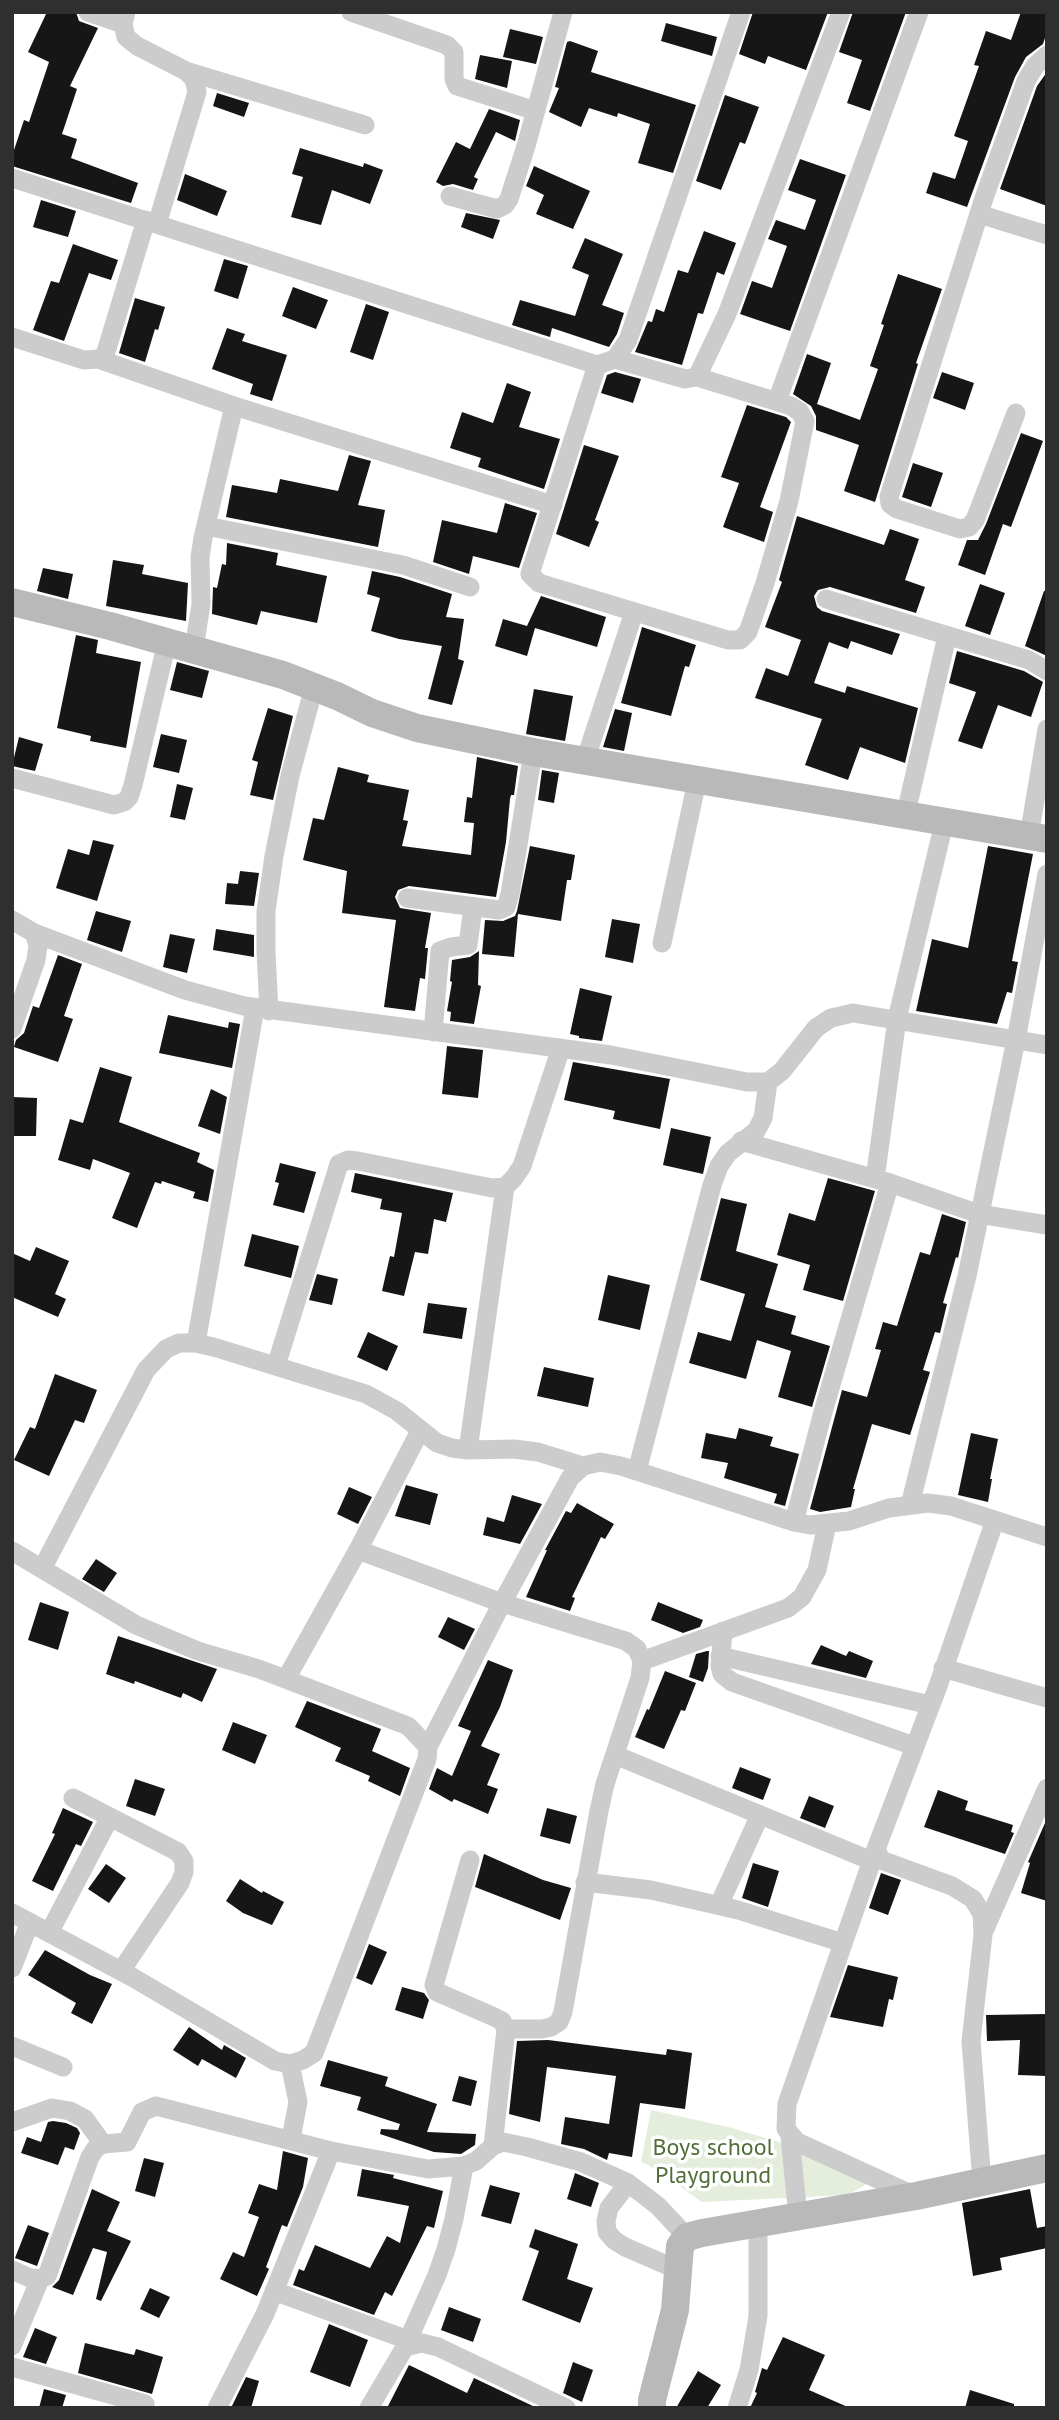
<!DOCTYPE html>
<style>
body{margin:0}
#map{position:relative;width:1059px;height:2420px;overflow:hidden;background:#fff;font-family:"PT Sans",sans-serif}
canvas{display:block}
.frame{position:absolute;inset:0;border:14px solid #2f2f2f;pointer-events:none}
</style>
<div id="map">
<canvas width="1059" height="2420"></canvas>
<div class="frame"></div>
</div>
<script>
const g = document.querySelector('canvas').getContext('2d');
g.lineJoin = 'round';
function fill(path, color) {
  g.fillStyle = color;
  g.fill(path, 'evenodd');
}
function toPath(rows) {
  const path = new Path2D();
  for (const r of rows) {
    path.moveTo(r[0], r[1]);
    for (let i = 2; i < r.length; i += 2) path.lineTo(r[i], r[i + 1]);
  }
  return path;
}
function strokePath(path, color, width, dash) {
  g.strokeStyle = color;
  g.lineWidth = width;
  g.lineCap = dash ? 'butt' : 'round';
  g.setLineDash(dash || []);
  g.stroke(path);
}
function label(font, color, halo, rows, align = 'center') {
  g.font = font + ' "PT Sans",sans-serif';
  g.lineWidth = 7;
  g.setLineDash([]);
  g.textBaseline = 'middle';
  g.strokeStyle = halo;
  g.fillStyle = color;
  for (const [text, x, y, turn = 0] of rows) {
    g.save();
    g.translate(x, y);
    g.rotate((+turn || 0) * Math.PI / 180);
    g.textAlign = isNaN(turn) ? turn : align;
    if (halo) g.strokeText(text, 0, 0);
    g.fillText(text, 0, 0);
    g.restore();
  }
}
fill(toPath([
 [651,2110,732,2128,795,2147,867,2184,847,2195,702,2202,647,2164,641,2162]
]), '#e5eddc');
fill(toPath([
 [47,12,76,12,79,21,98,28,70,86,77,89,62,134,77,139,71,158,138,183,131,203,12,166,12,156,24,120,29,122,49,62,28,52],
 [753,12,828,12,806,70,768,56,765,64,739,54],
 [853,12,906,12,870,111,847,103,862,60,839,52],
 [1021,12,1047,12,1047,32,1043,44,1026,57,1015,77,967,207,926,193,933,172,955,179,968,141,954,136,979,66,974,65,986,31,1011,40],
 [666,23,717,37,712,56,661,41],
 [510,29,543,37,536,64,503,57],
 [570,41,598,51,591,72,696,105,673,173,638,163,650,124,618,113,617,117,589,108,581,127,549,112,559,88,555,87,567,42],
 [480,55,512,61,507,88,475,79],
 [1047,72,1047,206,1000,189,1037,86],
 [217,93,249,103,244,117,213,106],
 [725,95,759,107,745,144,740,142,721,190,696,181],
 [489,109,520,120,515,141,496,132,474,177,478,179,473,190,453,184,443,186,436,182,456,142,470,149],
 [300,148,363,167,364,163,383,170,370,204,332,190,321,225,291,217,303,177,292,174],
 [800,159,846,175,790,331,740,314,752,281,772,288,787,246,768,239,776,220,805,230,816,200,788,190],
 [534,166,590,191,573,229,536,214,544,195,526,186],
 [185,174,227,191,217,216,177,200],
 [41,200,76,211,68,237,33,227],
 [466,213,500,220,493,239,461,227],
 [704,231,736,243,724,275,717,272,703,314,698,313,682,365,635,352,648,321,652,322,656,309,664,312,678,270,688,273],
 [585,238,623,254,602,305,624,313,617,334,609,347,552,328,550,337,512,325,520,300,575,316,589,275,572,268],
 [73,244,118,260,111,280,89,273,64,341,33,330,51,281,59,283],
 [224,259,248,266,238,299,214,291],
 [898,274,942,289,916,363,918,364,875,502,844,491,859,445,816,430,816,416,811,406,793,394,807,354,831,363,817,404,860,420,878,369,870,366,884,325,881,324],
 [293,287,328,300,316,329,282,316],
 [135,298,165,307,158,330,155,329,145,362,119,353],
 [366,304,389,312,373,360,350,352],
 [227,328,245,334,242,341,287,355,272,401,250,394,253,384,212,369],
 [615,372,641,379,633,403,601,393,607,375],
 [942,372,974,383,965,410,933,398],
 [507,383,531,392,519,427,560,439,544,489,478,467,481,458,450,448,462,412,493,423],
 [747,405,786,417,791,422,760,507,773,512,764,542,723,527,739,483,721,477],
 [1021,433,1043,441,1011,527,1003,524,985,575,958,565,967,540,978,540,986,524],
 [584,445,619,456,595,520,599,522,589,547,556,534],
 [349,455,371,461,358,505,385,510,378,547,226,517,232,485,277,493,280,479,338,491],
 [913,463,943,473,931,507,902,497],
 [505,503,537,513,519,568,473,556,469,574,433,562,442,520,497,533],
 [797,516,884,545,890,529,919,539,905,580,925,587,916,613,830,587,818,590,814,596,817,607,822,611,900,634,892,655,851,641,848,649,829,642,814,683,845,693,847,686,918,708,905,763,860,747,848,780,805,765,822,719,755,698,766,668,788,676,801,640,765,627,782,582,779,580],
 [227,543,278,553,276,565,327,576,317,623,261,611,257,625,212,614,213,587,217,588,222,564,226,565],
 [113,560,144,565,142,574,188,583,186,621,106,606],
 [43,568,73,574,68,599,37,591],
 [372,571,400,577,452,594,446,617,464,619,458,659,464,661,452,705,428,699,442,646,399,639,371,631,380,598,367,594],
 [980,584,1005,593,990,635,965,626],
 [1044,591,1047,591,1047,656,1025,646],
 [541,596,606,617,597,647,535,628,527,656,495,646,503,619,527,626],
 [642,627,696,645,689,667,685,666,671,716,621,703],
 [76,635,98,640,96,653,141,662,126,748,90,741,91,736,57,728],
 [957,651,1024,671,1043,682,1031,717,998,705,982,749,958,741,976,692,949,683],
 [177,662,209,671,202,698,170,690],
 [534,689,573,696,565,741,526,734],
 [268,708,293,716,273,800,250,795,258,762,252,760],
 [615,709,632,713,624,751,603,747],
 [161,734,187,740,179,773,153,767],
 [19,737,43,744,35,771,12,766],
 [477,757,518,766,514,795,511,795,510,799,506,842,496,897,409,886,398,890,395,897,400,908,431,913,425,948,428,948,425,979,420,978,415,1011,384,1007,396,920,342,913,347,871,303,860,313,818,324,820,338,767,369,775,367,782,409,790,403,820,408,821,402,846,471,855,474,823,464,822,467,797,472,798],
 [542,770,559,773,554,803,538,800],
 [177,784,193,788,185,820,170,817],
 [93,840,114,845,97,901,56,888,68,849,89,855],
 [530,846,575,855,571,880,567,880,561,921,518,914,514,957,482,954,485,920,503,921,515,916,517,911],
 [988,846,1033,854,1012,961,1018,962,1012,993,1007,992,997,1024,916,1011,932,939,968,948],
 [240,871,259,873,254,906,225,904,227,883,238,884],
 [96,911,131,921,122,952,87,940],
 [612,919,640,924,633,963,605,957],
 [216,929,254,935,254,957,213,950],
 [170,934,195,939,187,973,163,967],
 [479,951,478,985,481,986,474,1024,450,1021,451,1012,447,1011,452,982,450,981,452,960,470,957],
 [58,955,82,964,64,1016,73,1019,58,1062,14,1047,16,1040,24,1033,33,1006,39,1008],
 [580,988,612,996,602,1041,579,1038,579,1036,570,1034],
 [168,1015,228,1028,229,1022,240,1024,232,1068,159,1053],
 [447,1046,483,1050,478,1098,442,1094],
 [573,1062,670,1079,660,1129,613,1119,615,1111,564,1100],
 [100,1067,132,1077,119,1122,200,1153,197,1162,214,1170,208,1202,193,1198,195,1192,162,1181,161,1184,155,1182,137,1228,112,1218,130,1173,93,1159,90,1170,58,1160,70,1119,83,1123],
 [211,1089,227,1097,220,1134,198,1126],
 [12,1097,37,1098,36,1136,12,1136],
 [671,1128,711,1137,703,1174,663,1165],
 [280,1163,316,1172,304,1213,273,1205,279,1183,275,1182],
 [355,1173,453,1193,446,1222,434,1219,428,1254,415,1252,404,1296,382,1291,390,1256,394,1257,402,1213,380,1209,382,1199,351,1192],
 [828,1178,875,1191,843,1301,803,1290,810,1265,777,1255,789,1213,815,1221],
 [721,1198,747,1204,736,1251,778,1264,765,1307,796,1316,791,1334,830,1346,812,1407,778,1397,791,1351,757,1340,746,1379,689,1363,698,1332,731,1341,745,1294,700,1280],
 [942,1214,966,1222,958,1258,956,1257,943,1303,947,1304,940,1333,935,1332,923,1370,930,1372,910,1435,872,1424,853,1489,855,1489,851,1507,820,1512,810,1509,842,1390,867,1397,881,1350,875,1349,883,1322,897,1326,920,1252,930,1255],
 [252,1234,299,1246,291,1278,244,1266],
 [36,1247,69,1261,55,1294,66,1299,58,1317,12,1297,12,1253,30,1261],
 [317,1274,338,1279,332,1305,309,1300],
 [608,1275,650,1285,640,1330,598,1320],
 [428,1303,467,1308,462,1339,423,1333],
 [368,1332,398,1346,387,1371,357,1357],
 [544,1367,594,1378,588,1407,537,1396],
 [55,1374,97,1390,84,1423,75,1420,49,1476,14,1460,30,1427,35,1429],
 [739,1428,773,1437,770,1446,799,1454,785,1506,774,1503,777,1494,724,1478,728,1463,701,1458,706,1433,736,1439],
 [971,1433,998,1439,990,1479,992,1479,988,1502,958,1495],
 [406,1485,438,1494,430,1525,395,1516],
 [349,1487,372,1497,358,1524,337,1514],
 [512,1495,542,1504,520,1544,483,1535,487,1517,504,1522],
 [577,1503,614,1524,605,1539,601,1537,572,1597,575,1598,570,1611,526,1597,547,1550,545,1550,566,1511,571,1513],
 [96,1559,117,1573,104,1592,82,1579],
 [40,1602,69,1612,58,1650,28,1640],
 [658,1602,703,1620,700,1627,683,1633,651,1620],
 [448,1617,475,1629,464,1650,438,1637],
 [118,1636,217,1669,202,1702,183,1693,181,1698,135,1681,134,1684,106,1674],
 [821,1645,846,1656,849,1651,873,1661,866,1678,811,1664],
 [707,1651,709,1651,708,1668,703,1682,689,1677,696,1654],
 [488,1660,513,1670,500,1707,481,1746,500,1754,487,1785,498,1789,488,1814,454,1799,452,1802,429,1789,437,1768,452,1776,471,1731,458,1726],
 [665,1671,696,1683,685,1711,681,1710,664,1749,635,1737,647,1709,649,1710],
 [307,1701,381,1729,372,1751,410,1768,400,1796,368,1781,370,1776,335,1761,341,1748,295,1727],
 [233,1722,267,1735,255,1764,222,1750],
 [740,1767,771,1779,763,1800,732,1788],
 [135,1779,165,1789,155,1816,126,1806],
 [938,1790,968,1801,965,1810,1013,1825,1011,1832,1014,1833,1005,1854,924,1827],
 [809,1796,834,1806,825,1828,800,1818],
 [63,1808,93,1822,81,1846,76,1844,53,1891,32,1881,55,1834,52,1833],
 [547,1808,577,1816,570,1844,540,1836],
 [1045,1823,1047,1823,1047,1901,1021,1893,1030,1863,1028,1862],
 [484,1854,543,1880,571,1888,560,1920,475,1887],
 [753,1863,779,1871,768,1907,742,1898],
 [106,1864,126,1878,109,1903,88,1889],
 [881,1873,901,1880,888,1915,869,1908],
 [240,1879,262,1893,263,1891,284,1902,272,1925,243,1913,226,1901],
 [369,1944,387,1952,372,1985,356,1978],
 [45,1950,90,1975,112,1984,92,2024,71,2013,76,2003,28,1975],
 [848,1965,898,1977,893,2000,889,1999,883,2027,830,2017],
 [402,1987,424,1993,429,2000,423,2019,395,2010],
 [1047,2014,1047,2076,1018,2075,1020,2040,987,2041,986,2015],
 [189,2027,222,2050,224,2045,246,2058,236,2078,202,2059,198,2066,173,2050],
 [548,2040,666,2055,667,2049,692,2053,685,2109,640,2103,632,2157,609,2153,607,2160,584,2149,561,2144,565,2117,609,2124,616,2076,547,2067,540,2122,509,2114,517,2041],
 [328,2060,388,2077,385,2086,437,2104,427,2132,476,2134,475,2145,461,2154,434,2152,380,2134,381,2129,398,2130,400,2124,357,2110,361,2097,320,2086],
 [459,2076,477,2081,471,2106,452,2101],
 [53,2121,66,2123,77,2128,80,2133,74,2150,65,2147,58,2165,21,2153,27,2137,41,2142,48,2122],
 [283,2151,308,2158,303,2187,287,2227,282,2225,266,2267,269,2269,257,2296,220,2279,233,2252,244,2257,259,2217,248,2213,259,2184,277,2190],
 [144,2158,164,2163,155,2197,135,2191],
 [362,2169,394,2175,393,2178,443,2191,434,2228,427,2226,392,2296,385,2292,374,2315,293,2285,299,2269,304,2271,315,2245,370,2268,387,2236,400,2243,409,2206,357,2196],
 [575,2173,599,2183,591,2207,567,2199],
 [490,2185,520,2193,511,2224,481,2216],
 [92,2189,120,2202,107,2231,131,2241,101,2301,96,2299,107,2252,93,2248,73,2295,52,2287,59,2280],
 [1030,2189,1037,2228,1047,2226,1047,2248,1000,2258,1002,2270,973,2276,962,2203],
 [28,2225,49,2233,37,2266,15,2258],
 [535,2229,578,2244,567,2279,593,2288,580,2323,522,2300,539,2251,529,2247],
 [150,2288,170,2297,159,2318,140,2309],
 [449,2307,481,2319,473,2342,441,2330],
 [329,2324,368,2340,350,2387,310,2372],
 [35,2328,57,2337,46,2364,23,2357],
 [783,2337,825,2355,809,2390,850,2408,750,2408,757,2393,755,2392,762,2368,767,2370],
 [85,2343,134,2355,136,2349,163,2357,152,2394,78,2373],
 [573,2362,593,2370,582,2402,563,2393],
 [409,2365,467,2393,474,2378,537,2408,387,2408],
 [698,2371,721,2385,707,2408,676,2408],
 [246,2377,259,2381,251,2408,231,2408],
 [44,2389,66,2395,62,2408,39,2408],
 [970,2390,1014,2404,1014,2408,965,2408]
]), '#161616');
strokePath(toPath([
 [88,12,123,24],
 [126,12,123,24,126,37,137,46,186,71,194,79,197,92,157,224],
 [351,12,447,45,454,52,454,79,457,86,536,111],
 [186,71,365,125],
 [12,178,597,365,615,359,628,340,741,12],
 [450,196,497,209,505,205,509,199,526,146,563,12],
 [979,214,1047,235],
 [12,337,84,360,98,359,105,355,146,220],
 [98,359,234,406,553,505],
 [615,359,685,379,697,377,727,314,841,12],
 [597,365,530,574,539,583,728,640,740,640,748,632,765,583,789,501,805,421,800,412,791,406,697,377],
 [777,401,919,12],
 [1016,413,975,520,969,527,960,529,897,509,890,504,889,497,984,198,1026,81,1035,66,1047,55],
 [206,526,403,565,470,587],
 [826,599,1029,660,1047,671],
 [194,649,201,604,200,557,203,538,234,406],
 [585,761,634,612],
 [12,778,114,805,124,802,129,797,133,785,167,642],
 [905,817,947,636],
 [1029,836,1047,729],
 [407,898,499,910,506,907,510,894,533,752],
 [12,920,34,933,38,945,36,960,12,1029],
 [34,933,185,990,244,1006,611,1055,747,1082,768,1082,782,1071,816,1028,831,1018,853,1013,1047,1045],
 [662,943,697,781],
 [269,1011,266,952,266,911,274,856,290,776,314,687],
 [433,1032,440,951,451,947,468,945,473,907],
 [741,1141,890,1183,979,1214,1047,1225],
 [875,1179,897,1019,944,823],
 [196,1343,255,1008],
 [276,1366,339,1164,348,1160,358,1161,492,1188,505,1187,514,1178,522,1166,561,1048],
 [468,1450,505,1187],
 [637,1471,712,1185,719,1166,728,1153,756,1131,763,1118,768,1082],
 [910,1505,967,1276,1016,1040,1047,874],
 [794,1522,823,1412,890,1183],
 [358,1550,502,1603,626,1641,637,1649,642,1661,640,1678,605,1784,599,1811,563,2012,559,2022,551,2027,542,2029,506,2029],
 [12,1551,136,1625,198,1651,259,1669,408,1726,428,1747,427,1759,314,2053,303,2060,290,2064,275,2061,132,1977,12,1913],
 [42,1569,146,1370,166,1349,179,1343,196,1343,217,1348,366,1394,397,1411,437,1443,452,1448,468,1450,514,1449,538,1452,583,1466],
 [723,1631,720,1666,722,1674,732,1682,914,1746],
 [720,1656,930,1705],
 [642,1661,788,1608,802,1597,817,1570,827,1524],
 [943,1668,1047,1698],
 [286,1679,358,1550,420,1431],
 [428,1747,502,1603,570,1478,583,1466,600,1462,621,1466,794,1522,810,1525,849,1521,889,1508,928,1503,951,1506,1047,1537],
 [615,1755,872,1861],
 [73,1798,178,1852,184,1861,184,1872,180,1883,121,1971],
 [876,1849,787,2104,786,2129,797,2142,915,2196],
 [470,1860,434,1985,437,1992,492,2016,502,2021,506,2029,493,2146],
 [585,1882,651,1890,738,1910,843,1943],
 [719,1905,760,1815],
 [984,1931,1047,1788],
 [49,1933,110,1817],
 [12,1968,30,1922],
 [12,2046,63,2067],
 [290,2064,298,2102,291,2139],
 [12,2122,52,2108,70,2111,85,2119,103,2144],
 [790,2137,798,2217],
 [628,2183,609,2208,606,2221,607,2232,614,2240,625,2247,678,2270],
 [982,2183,971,2041,983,1935,982,1914,973,1899,952,1886,881,1860,876,1849,938,1686,995,1520],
 [12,2270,30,2278,40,2279,47,2276,90,2157,96,2148,103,2144,127,2142,142,2112,156,2106,331,2151,428,2169,464,2166,476,2161,493,2146,503,2142,527,2147,581,2162,628,2183,658,2206,687,2237],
 [274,2291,408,2340],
 [12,2346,40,2279],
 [405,2347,437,2275,446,2249,454,2219,464,2166],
 [12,2367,145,2404],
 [217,2408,265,2314,331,2151],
 [369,2408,405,2347,422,2343,438,2347,566,2408],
 [737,2408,749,2370,758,2316,758,2224]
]), '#ccc', 19);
strokePath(toPath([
 [12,602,110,626,283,675,337,696,372,713,417,728,533,752,1047,839],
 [652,2408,652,2400,675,2310,680,2246,687,2237,702,2233,916,2196,1047,2168]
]), '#b9b9b9', 28);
label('24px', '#516e39', '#fff', [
 ["Boys school",713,2148],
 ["Playground",713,2176]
]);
</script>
